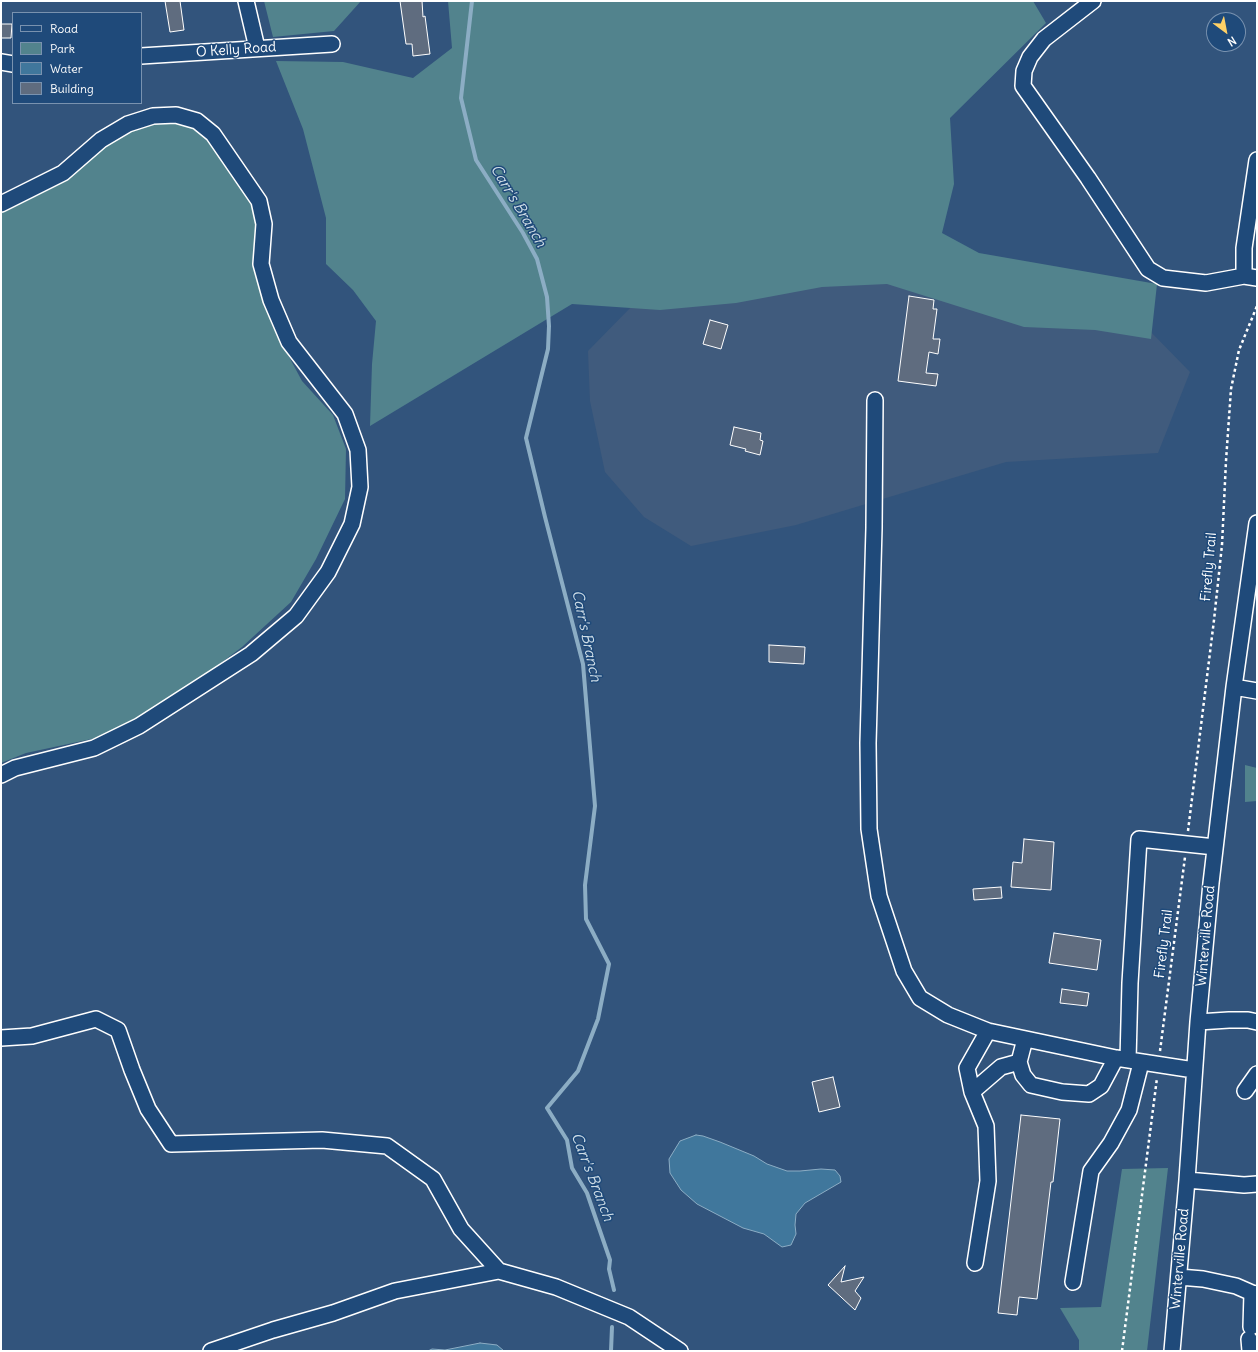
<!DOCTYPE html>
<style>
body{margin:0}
#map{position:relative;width:1258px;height:1352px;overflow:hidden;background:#32547c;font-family:Delius,sans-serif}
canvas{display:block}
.frame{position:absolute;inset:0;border:2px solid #fff;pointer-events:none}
.legend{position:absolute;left:12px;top:12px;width:130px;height:92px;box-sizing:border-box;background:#1f4a7a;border:1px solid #7992af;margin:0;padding:5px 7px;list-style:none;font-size:12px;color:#fff}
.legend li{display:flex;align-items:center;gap:8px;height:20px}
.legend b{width:20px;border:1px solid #7992af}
.north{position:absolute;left:1206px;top:12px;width:40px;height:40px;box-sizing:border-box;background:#1f4a7a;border:1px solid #7992af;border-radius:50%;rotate:148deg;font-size:11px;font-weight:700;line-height:16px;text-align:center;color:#fff}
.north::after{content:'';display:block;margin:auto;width:14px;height:18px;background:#ffd166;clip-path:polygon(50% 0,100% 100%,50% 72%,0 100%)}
</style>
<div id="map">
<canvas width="1258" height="1352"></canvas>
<div class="frame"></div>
<ul class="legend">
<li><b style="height:5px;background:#1f4a7a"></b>Road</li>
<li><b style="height:11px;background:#52838d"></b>Park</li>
<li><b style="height:11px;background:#40779c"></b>Water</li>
<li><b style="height:11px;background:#5f6c7f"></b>Building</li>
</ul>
<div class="north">N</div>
</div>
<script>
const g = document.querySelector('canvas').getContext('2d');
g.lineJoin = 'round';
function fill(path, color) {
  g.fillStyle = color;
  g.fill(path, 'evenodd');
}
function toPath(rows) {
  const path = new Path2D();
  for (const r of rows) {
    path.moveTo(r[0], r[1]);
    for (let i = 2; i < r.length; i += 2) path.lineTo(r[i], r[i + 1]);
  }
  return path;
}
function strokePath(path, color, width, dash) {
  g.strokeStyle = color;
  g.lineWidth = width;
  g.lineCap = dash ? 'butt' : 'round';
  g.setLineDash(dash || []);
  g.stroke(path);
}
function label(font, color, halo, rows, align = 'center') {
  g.font = font + ' Delius,sans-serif';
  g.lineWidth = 3;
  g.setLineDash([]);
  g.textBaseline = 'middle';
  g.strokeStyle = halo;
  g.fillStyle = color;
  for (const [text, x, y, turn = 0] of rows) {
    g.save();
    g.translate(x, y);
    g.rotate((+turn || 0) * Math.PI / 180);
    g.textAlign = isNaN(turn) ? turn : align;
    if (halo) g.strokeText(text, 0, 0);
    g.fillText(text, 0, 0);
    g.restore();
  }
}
fill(toPath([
 [883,276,1147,328,1190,372,1158,453,1006,462,796,525,691,546,644,517,605,472,590,401,588,351,634,304]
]), '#405b7d');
fill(toPath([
 [264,1,361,1,334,31,273,37],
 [448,1,1033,1,1046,23,950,118,954,184,942,233,979,253,1157,284,1151,339,1095,330,1024,327,887,284,822,287,736,303,660,310,572,304,370,426,372,364,376,321,353,290,326,264,326,218,303,129,276,61,343,62,413,78,452,48],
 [164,119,196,127,214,142,257,208,264,292,272,325,302,381,333,415,346,449,345,499,316,559,291,602,242,647,192,685,142,719,101,737,26,753,1,763,1,212,69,178,94,153,129,129],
 [1245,765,1257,768,1257,801,1245,802],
 [1168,1168,1147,1351,1079,1351,1079,1340,1060,1308,1101,1307,1122,1169]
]), '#52838d');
const water = toPath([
 [696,1135,703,1136,720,1142,754,1156,767,1164,787,1171,800,1171,821,1169,835,1170,840,1176,841,1182,805,1203,796,1214,795,1225,796,1234,791,1245,782,1247,764,1234,743,1228,697,1204,681,1190,670,1173,669,1159,680,1141,696,1135],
 [480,1343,497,1345,504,1351,428,1351,432,1349,445,1350,480,1343]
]);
fill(water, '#40779c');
strokePath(water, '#8cadc4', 1);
strokePath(toPath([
 [472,1,461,98,476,160,523,233,537,259,547,297,549,326,548,349,526,438,545,517,583,664,595,806,585,885,586,919,609,964,598,1019,578,1071,547,1108,567,1140,572,1168,587,1193,610,1260,609,1269,614,1290],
 [611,1351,612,1327]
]), '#8cadc4', 4);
const building = toPath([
 [165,1,180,1,184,30,170,32,165,1],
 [400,1,422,1,423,17,425,16,430,54,413,56,412,44,406,44,400,1],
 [1,24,12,24,11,38,1,38,1,24],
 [909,296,934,300,933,309,937,309,933,339,940,339,938,354,929,352,926,373,938,374,936,386,898,381,909,296],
 [710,320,728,325,721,349,703,344,710,320],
 [734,427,761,433,760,440,763,441,760,455,745,451,746,449,730,445,734,427],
 [769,645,805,647,804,664,769,662,769,645],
 [1024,839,1054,842,1051,890,1011,887,1013,862,1022,863,1024,839],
 [1001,887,1002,898,974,900,973,889,1001,887],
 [1054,933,1101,940,1097,970,1049,963,1054,933],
 [1062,989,1089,993,1087,1006,1060,1003,1062,989],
 [833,1077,840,1107,819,1112,812,1082,833,1077],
 [1021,1115,1060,1119,1053,1182,1051,1182,1037,1299,1019,1297,1017,1315,998,1313,1021,1115],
 [845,1266,841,1282,864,1277,855,1291,861,1298,855,1310,828,1285,845,1266]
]);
fill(building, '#5f6c7f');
strokePath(building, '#fff', 1);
const minor = toPath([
 [246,1,257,48],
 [1093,1,1044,39,1030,57,1024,71,1023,86,1088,178,1148,269,1163,278,1206,283,1244,276,1257,278],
 [141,56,332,44],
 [1,62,13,64],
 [1,204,63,173,101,140,128,124,153,116,176,115,197,121,213,134,259,201,264,224,261,264,271,300,289,342,345,414,358,450,360,487,352,524,328,572,296,616,251,654,139,726,94,748,15,768,1,775],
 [1244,276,1244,248,1257,160],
 [875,400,874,528,868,743,869,829,879,896,904,971,920,998,948,1015,988,1031,1116,1058,1194,1070],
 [1234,687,1257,691],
 [1198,1022,1229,1020,1248,1020,1257,1022],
 [1,1038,32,1036,96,1019,118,1030,132,1070,148,1109,171,1144,322,1140,387,1146,433,1179,461,1229,499,1271],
 [1025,1039,1019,1062,1023,1075,1031,1085,1062,1092,1089,1094,1101,1086,1116,1058],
 [1128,1060,1130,983,1139,839,1215,847],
 [1245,1091,1257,1074],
 [972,1092,967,1068,988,1031],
 [1187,1180,1244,1185,1257,1184],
 [975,1263,988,1181,986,1126,972,1092,1001,1067,1019,1062],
 [1179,1277,1203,1279,1236,1286,1252,1293,1257,1294],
 [1073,1282,1091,1171,1111,1143,1129,1110,1141,1063],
 [1251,1327,1252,1293],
 [1249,1339,1250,1351],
 [211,1351,273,1330,333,1313,395,1291,499,1271,556,1287,629,1317,680,1351],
 [1172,1351,1187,1180,1198,1022,1211,883,1234,687,1257,523]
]);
strokePath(minor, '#fff', 18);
strokePath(toPath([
 [1188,831,1214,620,1222,545,1226,461,1231,389,1239,350,1257,306],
 [1160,1051,1185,857],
 [1122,1351,1157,1078]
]), '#fff', 2.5, [3, 3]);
strokePath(minor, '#1f4a7a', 15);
label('14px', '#fff', '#1f4a7a', [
 ["O Kelly Road",236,50,-4],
 ["Firefly Trail",1209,567,-85],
 ["Winterville Road",1206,936,-85],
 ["Firefly Trail",1164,944,-83],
 ["Winterville Road",1180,1259,-85]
]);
label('italic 15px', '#cfdde6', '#1f4a7a', [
 ["Carr's Branch",518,206,59],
 ["Carr's Branch",586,636,78],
 ["Carr's Branch",592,1177,69]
]);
</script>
